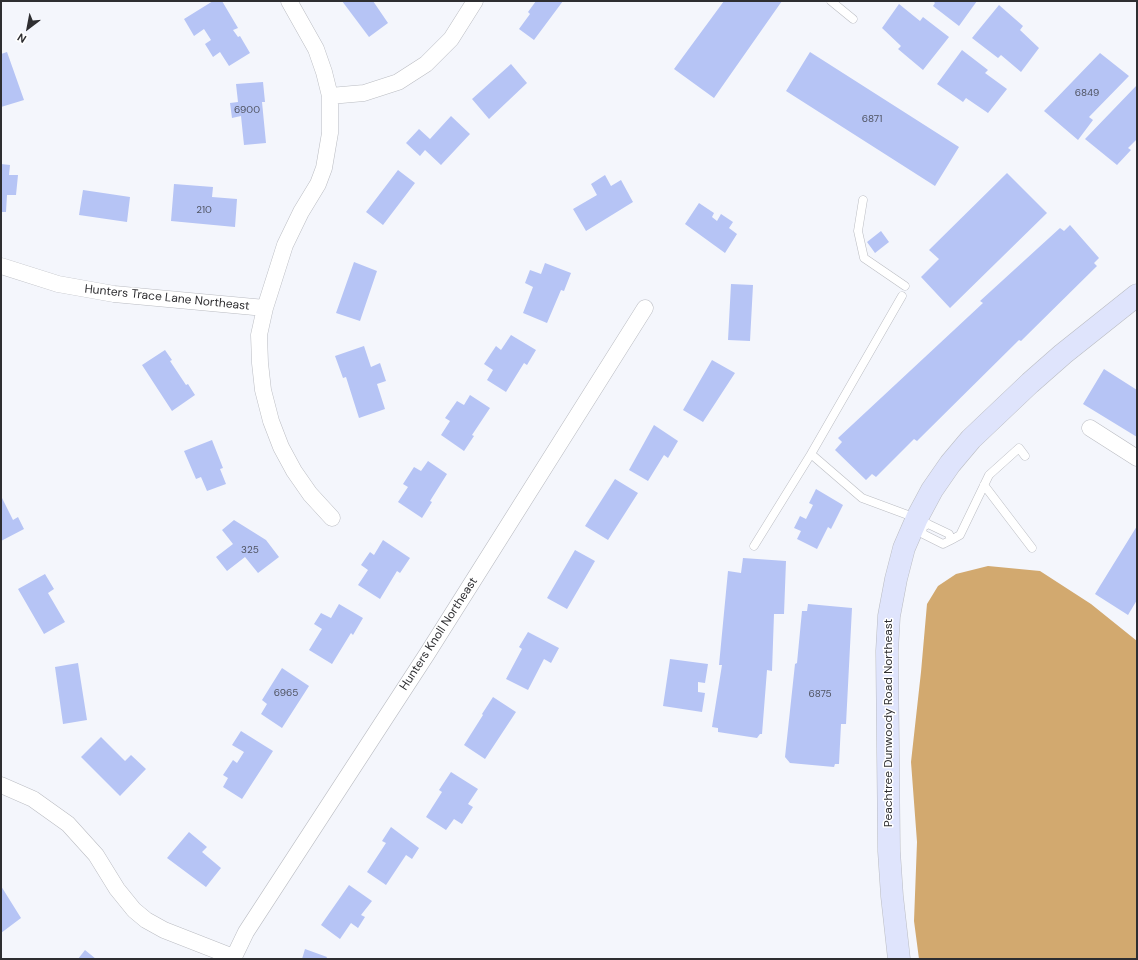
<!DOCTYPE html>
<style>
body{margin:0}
#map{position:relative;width:1138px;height:960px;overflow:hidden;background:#f4f6fc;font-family:"DM Sans",sans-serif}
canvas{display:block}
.frame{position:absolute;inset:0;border:2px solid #2e2e31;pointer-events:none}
.north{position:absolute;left:8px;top:8px;width:40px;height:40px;-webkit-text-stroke:3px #fff;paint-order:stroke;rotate:212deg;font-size:11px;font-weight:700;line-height:16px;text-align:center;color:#2e2e31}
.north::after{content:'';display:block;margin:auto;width:14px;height:18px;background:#2e2e31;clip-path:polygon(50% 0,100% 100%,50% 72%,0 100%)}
</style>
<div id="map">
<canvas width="1138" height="960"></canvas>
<div class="frame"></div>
<div class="north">N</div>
</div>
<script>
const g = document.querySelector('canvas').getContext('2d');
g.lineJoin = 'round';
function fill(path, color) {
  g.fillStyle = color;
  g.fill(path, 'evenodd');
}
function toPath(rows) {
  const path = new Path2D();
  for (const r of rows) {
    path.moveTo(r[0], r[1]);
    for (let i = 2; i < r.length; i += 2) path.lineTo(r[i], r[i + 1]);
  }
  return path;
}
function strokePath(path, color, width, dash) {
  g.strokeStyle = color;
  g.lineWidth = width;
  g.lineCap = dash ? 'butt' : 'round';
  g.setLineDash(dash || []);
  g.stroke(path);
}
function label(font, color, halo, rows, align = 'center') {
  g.font = font + ' "DM Sans",sans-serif';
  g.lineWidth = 3;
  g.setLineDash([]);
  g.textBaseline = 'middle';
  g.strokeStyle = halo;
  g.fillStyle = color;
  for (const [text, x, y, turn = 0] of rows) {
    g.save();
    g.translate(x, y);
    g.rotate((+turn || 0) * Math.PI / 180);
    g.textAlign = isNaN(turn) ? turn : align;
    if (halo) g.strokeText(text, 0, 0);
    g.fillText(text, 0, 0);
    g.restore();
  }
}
fill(toPath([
 [988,566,1040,571,1091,604,1137,641,1137,959,919,959,914,921,917,842,911,762,921,672,927,604,938,586,956,574]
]), '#d2a96f');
fill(toPath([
 [213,1,222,1,238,28,233,30,238,37,240,36,250,53,229,66,220,52,213,57,205,44,211,40,204,29,194,36,184,19],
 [342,1,373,1,388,23,369,37],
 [536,1,563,1,534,40,519,29,530,14,528,12],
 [724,1,782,1,714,98,674,69],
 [933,1,977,1,959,26,933,6,935,3],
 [899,4,920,21,923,17,949,37,923,70,898,49,901,46,882,28],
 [999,5,1023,26,1020,30,1039,48,1021,72,1001,55,998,58,972,38],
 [962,50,988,70,985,73,1007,89,988,113,966,98,963,102,937,84],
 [7,52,24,100,1,107,1,54],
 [810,52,959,147,935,186,786,91],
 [1100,53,1129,76,1089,117,1093,120,1078,140,1044,111],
 [511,64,527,83,489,119,472,99],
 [263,82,265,102,262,102,266,143,244,145,241,116,232,118,230,103,238,102,236,84],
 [1137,85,1137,139,1128,148,1131,150,1117,165,1085,139],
 [451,116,470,134,441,165,425,150,420,156,406,143,419,129,430,139],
 [1,164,10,165,9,175,18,175,16,195,7,195,6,212,1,212],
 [398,170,415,183,383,225,366,212],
 [1007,173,1047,213,950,308,921,277,939,259,929,250],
 [605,175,611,186,621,180,633,202,586,231,573,209,597,195,591,184],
 [174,184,213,187,212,197,237,199,235,227,171,221],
 [83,190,130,197,127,222,79,215],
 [699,203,714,213,712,217,717,221,721,214,733,222,729,228,737,234,725,253,685,224],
 [1070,225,1099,258,1094,263,1097,266,1021,341,1019,340,917,441,914,439,876,477,872,474,866,480,835,450,842,442,838,438,983,303,980,301,1060,228,1064,231],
 [881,231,889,242,875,253,867,242],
 [354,262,377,271,360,321,336,313],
 [545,263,571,273,564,291,561,290,547,323,523,313,533,287,525,283,530,270,541,274],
 [731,284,753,285,750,341,728,340],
 [511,335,536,350,527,365,524,363,506,392,487,380,493,370,484,364,496,346,501,350],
 [364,346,371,367,380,363,386,381,377,384,385,409,359,418,346,377,343,378,335,356],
 [165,350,172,360,170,361,186,385,188,384,195,395,172,411,142,365],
 [712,360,735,373,703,422,683,410],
 [1104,369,1137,390,1137,437,1083,404],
 [470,395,490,408,472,435,474,436,464,451,441,435,450,421,445,418,457,401,464,405],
 [654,425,678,441,668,458,664,455,648,481,629,470],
 [212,440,223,468,220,469,226,484,207,491,201,477,196,479,184,451],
 [428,461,447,474,430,501,432,502,422,518,398,502,408,487,403,484,414,467,421,471],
 [615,479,638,493,608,540,585,526],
 [816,489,843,505,831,529,828,527,817,549,797,539,801,531,794,528,800,516,806,519,813,505,809,503],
 [1,496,13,520,18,517,24,529,1,541],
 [234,520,266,540,279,557,258,573,245,557,227,571,216,557,233,544,222,530],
 [1137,526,1137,600,1128,615,1095,594],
 [383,540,410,558,400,573,397,571,380,599,358,585,368,570,361,565,370,552,374,555],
 [575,550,595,561,567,609,547,598],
 [743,558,786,561,784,614,774,614,772,671,767,670,762,734,760,734,757,738,718,732,718,728,712,727,722,665,719,665,728,571,741,573],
 [45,574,54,589,48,593,65,622,44,634,18,589],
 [339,604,363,618,353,635,351,633,332,664,309,650,322,629,314,624,321,613,331,618],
 [808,604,852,608,846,724,841,724,839,764,835,764,834,767,790,763,785,757,795,664,797,663,802,611,807,611],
 [528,632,559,648,551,663,544,659,528,690,506,679,522,649,519,647],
 [670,659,708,664,705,683,698,682,698,692,705,693,702,712,663,706],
 [78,663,87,720,63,724,55,667],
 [282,668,309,686,282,728,261,714,267,704,262,700],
 [493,697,516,712,485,759,464,745,483,715,482,714],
 [241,731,273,751,242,799,223,787,228,778,223,775,233,760,237,763,244,752,232,745],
 [101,737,125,761,131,755,146,769,120,796,81,757],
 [451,772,478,789,468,804,473,807,462,824,454,819,446,830,426,817,442,792,439,790],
 [391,827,419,848,412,859,406,855,386,885,367,872,386,843,382,841],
 [189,832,207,847,202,852,221,868,206,887,167,858],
 [349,885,372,901,361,915,365,917,358,928,351,923,340,939,321,925],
 [1,886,21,918,1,933],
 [305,949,327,957,326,959,302,959],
 [85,950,96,959,78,959]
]), '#b6c4f5');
const lane = toPath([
 [831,1,853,19],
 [863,200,858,231,864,258,905,286],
 [811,454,902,296],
 [984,485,1032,548],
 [928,524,949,534,951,540,943,544,923,534,922,528,928,524],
 [951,540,960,535,989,475,1019,448,1025,456],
 [754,546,811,454,862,498,916,518]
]);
const street = toPath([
 [289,1,316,49,324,72,330,96,330,133,324,168,318,184,301,212,285,245,265,308,259,335,260,363,263,390,271,421,281,447,294,471,310,494,332,518],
 [330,96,364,93,398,82,426,64,451,39,475,1],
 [1,266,58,284,114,294,265,308],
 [1090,428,1137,458],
 [1,785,33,799,68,824,96,855,117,889,134,910,146,920,164,930,233,957],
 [233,959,246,932,427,654,645,308]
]);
const secondary = toPath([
 [899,959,892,896,889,851,887,651,889,616,896,579,904,548,917,518,932,490,950,464,971,439,1030,383,1063,354,1137,295]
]);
strokePath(lane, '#babcc2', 9);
strokePath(street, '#babcc2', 17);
strokePath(secondary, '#babcc2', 23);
strokePath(lane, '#fff', 8);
strokePath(street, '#fff', 16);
strokePath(secondary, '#dfe4fc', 22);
label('10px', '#505462', null, [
 ["6849",1087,93],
 ["6900",247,110],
 ["6871",872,119],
 ["210",204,210],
 ["325",250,550],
 ["6965",286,693],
 ["6875",820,694]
]);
label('12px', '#2e2e31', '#fff', [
 ["Hunters Trace Lane Northeast",167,298,6],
 ["Hunters Knoll Northeast",439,634,-57],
 ["Peachtree Dunwoody Road Northeast",889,723,-90]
]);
</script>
